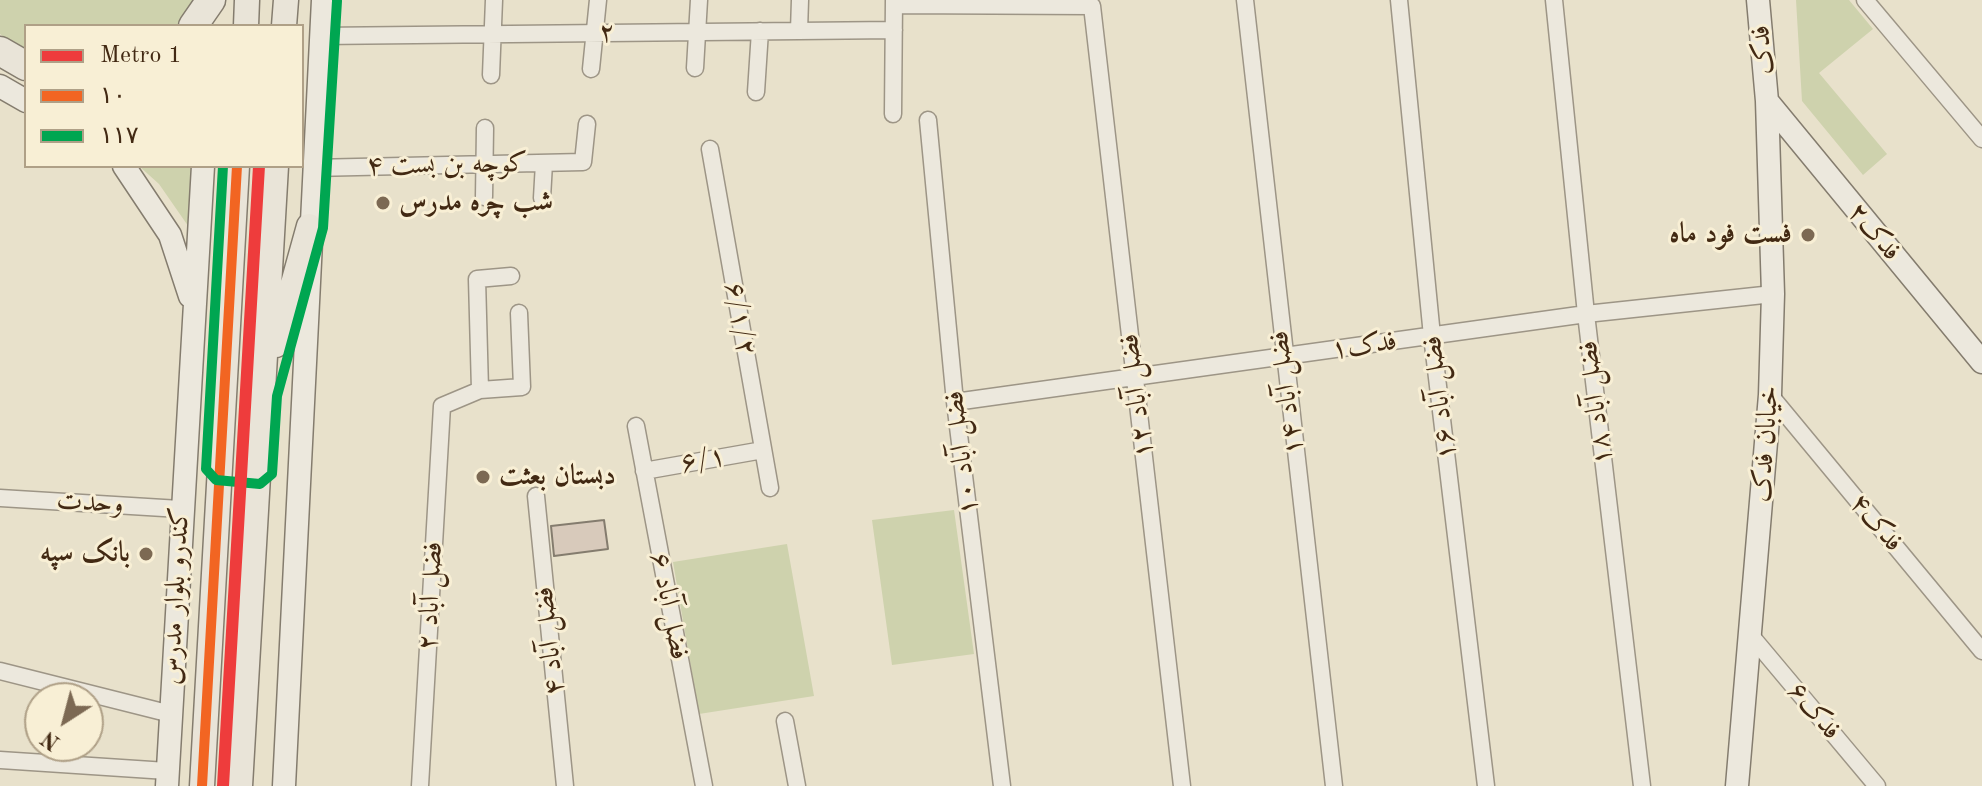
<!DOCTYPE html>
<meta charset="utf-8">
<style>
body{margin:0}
#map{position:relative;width:1982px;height:786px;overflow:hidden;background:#e8e1cb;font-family:"Old Standard TT",serif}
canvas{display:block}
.legend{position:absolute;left:24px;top:24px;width:280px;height:144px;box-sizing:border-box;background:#f8efd5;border:2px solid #afa087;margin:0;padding:10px 14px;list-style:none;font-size:24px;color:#422913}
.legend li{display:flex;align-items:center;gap:16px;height:40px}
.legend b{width:40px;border:2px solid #afa087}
.north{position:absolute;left:24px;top:682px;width:80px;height:80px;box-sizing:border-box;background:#f8efd5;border:2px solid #afa087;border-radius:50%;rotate:216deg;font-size:22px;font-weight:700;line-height:32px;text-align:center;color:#422913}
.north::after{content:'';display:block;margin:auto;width:28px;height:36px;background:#7c6953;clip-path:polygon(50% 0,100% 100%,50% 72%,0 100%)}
</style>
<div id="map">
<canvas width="1982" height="786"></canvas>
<ul class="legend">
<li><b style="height:10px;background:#ee3c3c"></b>Metro 1</li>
<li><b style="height:10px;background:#f26522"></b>۱۰</li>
<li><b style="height:10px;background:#00a651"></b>۱۱۷</li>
</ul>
<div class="north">N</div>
</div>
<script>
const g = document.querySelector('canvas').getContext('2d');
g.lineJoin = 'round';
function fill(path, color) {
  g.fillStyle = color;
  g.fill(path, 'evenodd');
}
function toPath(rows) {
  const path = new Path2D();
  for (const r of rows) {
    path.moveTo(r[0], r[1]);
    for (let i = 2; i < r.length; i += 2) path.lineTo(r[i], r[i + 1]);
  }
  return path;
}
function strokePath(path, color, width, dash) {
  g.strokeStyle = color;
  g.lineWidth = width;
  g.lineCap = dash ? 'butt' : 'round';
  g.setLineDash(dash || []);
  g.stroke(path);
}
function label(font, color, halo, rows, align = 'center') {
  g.font = font + ' "Old Standard TT",Amiri,serif';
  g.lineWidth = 6;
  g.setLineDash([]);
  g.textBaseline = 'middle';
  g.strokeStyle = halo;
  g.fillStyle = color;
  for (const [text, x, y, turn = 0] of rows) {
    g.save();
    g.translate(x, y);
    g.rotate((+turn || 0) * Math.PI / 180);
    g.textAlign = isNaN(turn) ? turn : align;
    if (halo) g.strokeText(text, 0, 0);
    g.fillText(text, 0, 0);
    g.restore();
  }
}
fill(toPath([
 [0,0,198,0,179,26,26,26,26,53,0,34],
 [1796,0,1849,0,1873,29,1819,73,1887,154,1863,175,1802,101],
 [139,166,197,166,193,233,159,184],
 [954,510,974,654,892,665,872,520],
 [787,544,814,696,699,714,673,562]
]), '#ced2ad');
const building = toPath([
 [604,520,608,549,554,556,551,526,604,520]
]);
fill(building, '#d8cabb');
strokePath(building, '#847c6e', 2);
const street = toPath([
 [1245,0,1334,786],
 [1399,0,1432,336,1486,786],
 [1554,0,1586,314,1642,786],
 [1865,0,1982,139],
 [894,5,1092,6,1182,786],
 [799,31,800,0],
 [319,36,894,30],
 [695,68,699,0],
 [591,69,598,0],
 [491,75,494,0],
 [756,92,760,31],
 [893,114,894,0],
 [928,120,955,402,1002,786],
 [710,149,770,488],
 [312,168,583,162,587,124],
 [484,197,485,128],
 [542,198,544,163],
 [480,390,477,279,511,276],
 [1770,395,1982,651],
 [955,402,1586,314,1773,294],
 [636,426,704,786],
 [644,471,763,450],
 [536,496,565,786],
 [0,498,180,509],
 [1752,637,1877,786],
 [0,671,171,714],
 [785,721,797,786],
 [0,760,167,771],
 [420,786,442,406,480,390,522,387,519,313]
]);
const secondary = toPath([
 [0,86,26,101],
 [1767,101,1982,362],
 [124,166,170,235,190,296],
 [167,786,203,166],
 [284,786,323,0],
 [1737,786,1770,395,1773,294,1767,101,1758,0]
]);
const primary = toPath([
 [246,26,247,0],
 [284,26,286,0],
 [276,345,309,226],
 [202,786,237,166],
 [240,786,276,166]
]);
const highway = toPath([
 [193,26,211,0],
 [0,51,26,66]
]);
strokePath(street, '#9d9586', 19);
strokePath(secondary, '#847c6e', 25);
strokePath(primary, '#847c6e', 27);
strokePath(highway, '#847c6e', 31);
strokePath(street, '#ece8dd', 16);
strokePath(secondary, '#ece8dd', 22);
strokePath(primary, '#e9e4d8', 24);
strokePath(highway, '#e9e4d8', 28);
strokePath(toPath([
 [202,786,237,166]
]), '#f26522', 10);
strokePath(toPath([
 [223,166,206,469,216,480,260,484,272,474,277,396,323,228,337,1]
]), '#00a651', 10);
strokePath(toPath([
 [223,786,259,166]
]), '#ee3c3c', 12);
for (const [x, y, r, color] of [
 [383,203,8,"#7c6953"],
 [1808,235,8,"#7c6953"],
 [483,477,8,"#7c6953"],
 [146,554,8,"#7c6953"]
]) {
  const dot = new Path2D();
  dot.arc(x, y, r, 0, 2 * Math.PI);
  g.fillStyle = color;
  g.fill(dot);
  strokePath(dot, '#f8efd5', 3);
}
label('28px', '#422913', '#f8efd5', [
 ["۲",607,33,-1],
 ["فدک",1763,50,-95],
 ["کوچه بن بست ۴",447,165,-1],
 ["فدک۲",1874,232,50],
 ["۶/۱/۲",740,319,80],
 ["فدک۱",1364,346,-8],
 ["فضل آباد ۱۴",1287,393,-97],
 ["فضل آباد ۱۲",1137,396,-97],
 ["فضل آباد ۱۶",1440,398,-97],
 ["فضل آباد ۱۸",1596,403,-97],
 ["خیابان فدک",1766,444,-86],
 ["فضل آباد ۱۰",962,453,-97],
 ["۶/۱",703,460,-10],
 ["وحدت",90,503,3],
 ["فدک۴",1876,523,50],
 ["کندرو بلوار مدرس",176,596,-87],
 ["فضل آباد ۲",431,596,-87],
 ["فضل آباد ۶",669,606,79],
 ["فضل آباد ۴",550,641,-96],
 ["فدک۶",1814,711,50]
]);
label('bold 28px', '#422913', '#f8efd5', [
 ["شب چره مدرس",399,203],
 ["فست فود ماه",1792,235,"right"],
 ["دبستان بعثت",499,477],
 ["بانک سپه",130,554,"right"]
], 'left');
</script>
